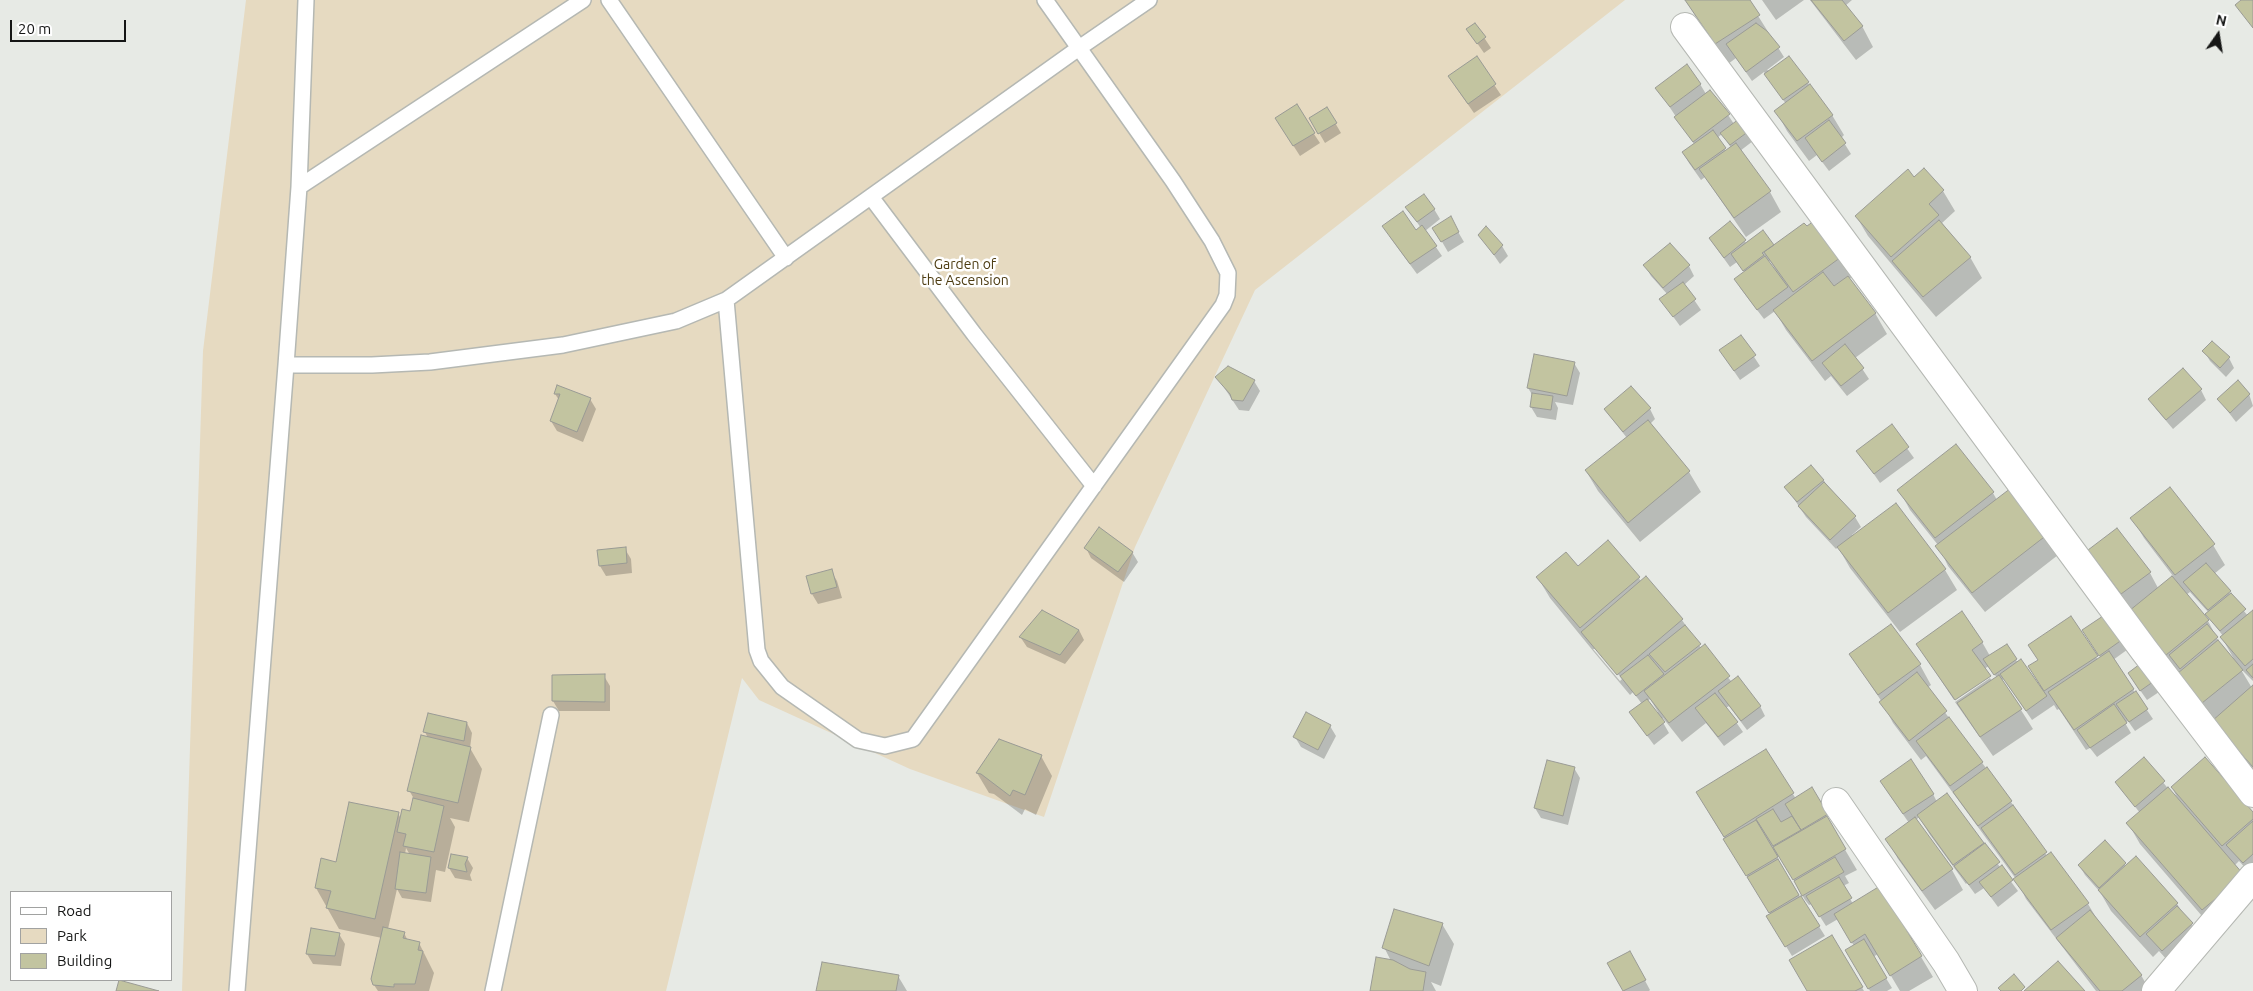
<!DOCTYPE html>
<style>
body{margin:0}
#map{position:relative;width:2253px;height:991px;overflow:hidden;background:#e7eae5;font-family:Ubuntu,sans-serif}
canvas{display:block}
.legend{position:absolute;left:10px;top:891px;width:162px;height:90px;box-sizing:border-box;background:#fff;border:1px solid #a1a2a1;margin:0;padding:6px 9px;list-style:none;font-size:15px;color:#151615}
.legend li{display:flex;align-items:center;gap:10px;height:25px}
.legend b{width:25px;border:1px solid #a1a2a1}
.north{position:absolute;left:2193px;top:10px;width:50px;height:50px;-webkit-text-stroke:4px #fff;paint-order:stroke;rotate:13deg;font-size:14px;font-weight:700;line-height:20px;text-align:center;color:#151615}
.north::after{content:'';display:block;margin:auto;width:18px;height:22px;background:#151615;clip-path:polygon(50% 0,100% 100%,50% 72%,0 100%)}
.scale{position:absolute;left:10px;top:20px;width:116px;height:22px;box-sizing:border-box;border:2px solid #151615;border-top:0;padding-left:6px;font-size:15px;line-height:18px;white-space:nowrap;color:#151615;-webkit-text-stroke:4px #fff;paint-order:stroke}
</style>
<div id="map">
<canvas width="2253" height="991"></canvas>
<ul class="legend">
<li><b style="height:6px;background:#fff"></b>Road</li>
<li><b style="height:14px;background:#e6dac1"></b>Park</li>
<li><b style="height:14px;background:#c2c4a0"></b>Building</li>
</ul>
<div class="north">N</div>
<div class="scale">20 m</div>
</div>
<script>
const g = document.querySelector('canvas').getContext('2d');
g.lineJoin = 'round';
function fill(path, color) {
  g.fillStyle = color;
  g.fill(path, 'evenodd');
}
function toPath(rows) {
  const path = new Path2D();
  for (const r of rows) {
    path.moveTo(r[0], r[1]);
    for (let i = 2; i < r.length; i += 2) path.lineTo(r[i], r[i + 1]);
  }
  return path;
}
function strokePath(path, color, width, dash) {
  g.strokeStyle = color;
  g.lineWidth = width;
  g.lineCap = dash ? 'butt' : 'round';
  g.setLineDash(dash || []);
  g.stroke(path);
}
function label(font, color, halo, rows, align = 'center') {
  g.font = font + ' Ubuntu,sans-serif';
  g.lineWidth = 5;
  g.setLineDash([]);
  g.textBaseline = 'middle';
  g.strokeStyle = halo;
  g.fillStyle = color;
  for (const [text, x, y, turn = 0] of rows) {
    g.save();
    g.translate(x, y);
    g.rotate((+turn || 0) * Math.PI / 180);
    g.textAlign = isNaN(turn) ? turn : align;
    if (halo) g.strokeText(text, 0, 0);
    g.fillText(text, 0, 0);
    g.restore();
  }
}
fill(toPath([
 [246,0,1625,0,1255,290,1135,547,1044,817,910,769,759,700,742,678,666,991,182,991,203,351]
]), '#e6dac1');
fill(toPath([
 [1685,0,1748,0,1784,57,1767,70,1808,83,1832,115,1844,135,1841,138,1851,154,1829,171,1817,155,1809,161,1787,131,1776,111,1786,104,1764,72,1752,81,1736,58,1728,64],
 [1762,0,1804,0,1776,20],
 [1810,0,1852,0,1845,6,1862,26,1873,47,1856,60],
 [1475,24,1491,48,1484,53,1468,30],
 [1476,58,1501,95,1474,113,1455,86],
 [1700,84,1706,94,1728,115,1734,124,1739,120,1753,141,1740,151,1770,192,1781,212,1746,237,1705,177,1701,180,1689,163,1683,153,1694,144,1657,88],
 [1722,134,1731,148,1726,151,1717,138],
 [1327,109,1341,133,1325,143,1311,119],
 [1282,128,1314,134,1320,143,1300,156],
 [1924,170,1943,191,1955,211,1942,223,1970,257,1982,278,1936,317,1868,236,1856,216],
 [1407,208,1434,209,1440,219,1425,231,1442,256,1417,274,1389,236,1416,231,1421,228],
 [1450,218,1464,242,1448,252,1434,228],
 [1730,223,1747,244,1774,247,1804,225,1858,273,1849,279,1875,313,1887,334,1855,358,1869,379,1847,396,1831,376,1825,381,1786,330,1775,311,1764,319,1741,289,1735,279,1745,273,1737,262,1730,267,1710,239],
 [1770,261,1775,269,1774,270,1768,262],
 [1480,235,1502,246,1508,256,1500,264],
 [1645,266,1689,266,1694,276,1684,285,1701,310,1680,326,1661,300,1668,295,1651,276],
 [1741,337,1760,366,1740,380,1727,361],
 [2204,351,2229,358,2234,368,2226,377,2210,361],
 [1574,363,1580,373,1573,405,1555,402,1558,408,1556,420,1537,417,1531,407,1533,396,1528,388],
 [1217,377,1254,381,1260,391,1249,411,1239,410],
 [558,387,590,399,596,409,583,442,557,431,551,421,559,400,555,394],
 [1631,388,1650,409,1655,419,1650,424,1689,472,1701,492,1640,542,1598,491,1586,471,1627,438,1605,410],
 [2201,390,2206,400,2173,429,2156,409,2150,399],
 [2249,394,2253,406,2236,422,2219,400],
 [1891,426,1914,458,1880,483,1858,451],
 [1823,480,1855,517,1861,527,1852,535,1853,536,1896,504,1945,570,1957,590,1900,632,1850,568,1838,547,1836,549,1806,517,1786,487],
 [2010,489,2058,555,1985,612,1948,566,1938,545,1910,510,1899,490,1993,493,1997,500],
 [2132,518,2213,545,2225,565,2214,574,2248,616,2253,612,2253,681,2240,668,2252,688,2253,687,2253,772,2101,571,2089,551,2150,573,2158,588,2173,576,2144,538],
 [2190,592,2209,613,2207,615,2223,636,2222,638,2234,659,2219,642,2208,621,2186,595],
 [1086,548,1132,552,1138,562,1124,582,1091,558],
 [625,549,631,559,632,573,606,576,600,566],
 [1578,568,1639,578,1641,582,1646,578,1682,620,1701,648,1732,682,1760,706,1765,716,1747,730,1729,706,1726,708,1743,732,1724,746,1706,723,1682,742,1663,718,1661,719,1669,733,1654,745,1637,722,1642,704,1633,692,1630,695,1594,652,1550,598,1538,578],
 [1593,649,1597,649,1622,679,1620,681],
 [1650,699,1658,712,1656,713,1648,701],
 [831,571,837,581,842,598,818,604,812,594],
 [2108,614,2131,647,2113,660,2153,719,2135,731,2128,721,2125,723,2131,733,2097,757,2090,748,2086,750,2059,709,2057,710,2054,705,2032,720,2004,679,2002,680,2033,729,1993,756,1955,702,1990,678,1992,681,1997,678,1989,666,1984,669,1989,676,1954,700,1917,644,1982,642,1990,656,2006,645,2018,663,2039,687,2041,686,2039,661,2071,618,2098,660,2101,658,2089,640],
 [1079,630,1084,640,1065,664,1027,647,1021,638],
 [1850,654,1920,665,1931,685,1927,688,2011,802,2047,856,2088,904,2100,924,2141,975,2150,991,2096,991,2026,899,2016,879,1926,756,1921,760,1893,723,1882,702],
 [2144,663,2162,690,2147,700,2135,683],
 [604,676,610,686,610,711,559,711,553,701],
 [467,723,472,733,470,748,482,769,469,822,450,818,455,827,445,872,436,870,431,902,402,898,397,889,388,929,404,933,408,941,419,943,434,973,429,991,378,991,374,985,382,938,339,929,316,888,337,863,398,813,401,819,411,812,414,799,409,790,428,738,425,732],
 [406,848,410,855,405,854],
 [1330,726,1336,736,1324,759,1301,747,1295,737],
 [1766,750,1796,799,1811,789,1832,825,1831,826,1857,870,1845,876,1849,883,1843,886,1853,904,1880,888,1933,977,1909,991,1900,991,1878,954,1873,957,1892,988,1887,991,1870,991,1847,951,1854,946,1838,919,1826,926,1812,904,1809,905,1805,900,1780,856,1777,857,1782,868,1825,936,1792,956,1768,917,1771,915,1709,813],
 [1041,756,1052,776,1036,815,1025,809,1022,815,994,794,989,793,977,773],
 [2144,759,2179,802,2172,787,2253,814,2253,869,2249,872,2239,861,2234,866,2214,930,2140,844,2128,823,2140,813,2116,782],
 [1574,768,1580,778,1568,825,1541,818,1535,808],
 [1887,791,1933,794,1937,802,1946,795,2018,891,1998,907,1984,888,1975,894,1967,883,1966,884,1930,835,1919,817,1916,820,1952,870,1963,890,1935,910,1898,859,1887,839,1909,823],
 [2105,842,2127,867,2136,858,2177,904,2198,934,2168,961,2159,951,2153,957,2111,911,2100,892,2085,875,2079,865],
 [467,858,473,868,470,875,472,881,455,878,449,868],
 [1442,924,1454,944,1441,986,1431,982,1436,991,1371,991,1391,961,1384,947],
 [339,934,345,944,341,966,313,964,307,954],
 [1832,936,1864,991,1808,991],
 [1635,962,1650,990,1649,991,1624,991,1609,963],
 [898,976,907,991,817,991]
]), '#0003');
const building = toPath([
 [1685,0,1750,0,1760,15,1715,44,1685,0],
 [1811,0,1842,0,1863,26,1844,41,1811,0],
 [2241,0,2253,0,2253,28,2235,5,2241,0],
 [1475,23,1486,37,1477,44,1466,29,1475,23],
 [1756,23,1767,31,1780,47,1746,72,1726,44,1756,23],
 [1477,56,1496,84,1468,104,1448,76,1477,56],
 [1789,56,1809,82,1783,100,1764,74,1789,56],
 [1687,64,1701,84,1670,107,1655,88,1687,64],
 [1810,84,1833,115,1797,141,1774,111,1810,84],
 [1710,90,1730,114,1693,142,1674,117,1710,90],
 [1297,104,1315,133,1293,146,1275,118,1297,104],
 [1327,107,1337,123,1318,134,1309,118,1327,107],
 [1739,119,1749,131,1730,145,1720,133,1739,119],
 [1829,120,1846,143,1822,162,1805,138,1829,120],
 [1713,130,1726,148,1695,170,1682,152,1713,130],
 [1736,143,1771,191,1734,218,1699,169,1736,143],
 [1924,168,1944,190,1929,204,1939,215,1891,257,1855,216,1908,169,1914,177,1924,168],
 [1424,194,1435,209,1417,222,1405,207,1424,194],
 [1403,211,1416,230,1422,225,1437,246,1410,264,1382,226,1403,211],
 [1451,216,1459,232,1441,242,1432,228,1451,216],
 [1821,216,1848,252,1793,292,1764,252,1804,223,1807,226,1821,216],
 [1939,220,1971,257,1923,297,1892,261,1939,220],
 [1730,221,1746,240,1724,258,1709,238,1730,221],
 [1486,226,1503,245,1494,255,1478,235,1486,226],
 [1763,230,1774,245,1762,253,1764,255,1743,271,1731,254,1763,230],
 [1670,243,1690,265,1663,288,1643,265,1670,243],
 [1765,256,1788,287,1757,310,1734,279,1765,256],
 [1823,272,1834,286,1848,276,1876,313,1812,361,1773,310,1823,272],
 [1683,282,1696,299,1673,317,1659,299,1683,282],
 [1741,335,1756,355,1734,371,1719,350,1741,335],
 [2212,341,2230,357,2220,368,2202,351,2212,341],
 [1845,344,1864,368,1841,386,1822,363,1845,344],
 [1534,354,1575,362,1567,396,1527,388,1534,354],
 [1228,366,1255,380,1243,401,1232,400,1230,394,1215,377,1228,366],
 [2183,368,2202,389,2166,420,2148,399,2183,368],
 [2238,380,2250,394,2230,413,2217,399,2238,380],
 [557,385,591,398,577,432,550,421,560,394,554,394,557,385],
 [1631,386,1651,408,1623,432,1604,409,1631,386],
 [1532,393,1553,396,1551,410,1530,407,1532,393],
 [1648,420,1690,471,1628,523,1585,470,1648,420],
 [1892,424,1909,447,1874,474,1856,451,1892,424],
 [1956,444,1994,492,1935,538,1897,490,1956,444],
 [1811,465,1824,480,1797,502,1784,487,1811,465],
 [1824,482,1856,516,1830,540,1798,506,1824,482],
 [2170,487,2215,544,2175,575,2130,518,2170,487],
 [2011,488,2048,534,1972,593,1935,546,2011,488],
 [1896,503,1946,569,1888,613,1837,547,1896,503],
 [1099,527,1133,552,1118,572,1084,548,1099,527],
 [2117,528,2151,572,2121,594,2088,550,2117,528],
 [1608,540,1640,577,1580,628,1536,577,1566,552,1578,566,1608,540],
 [626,547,627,563,599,566,597,550,626,547],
 [2206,563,2231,591,2208,610,2183,582,2206,563],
 [832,569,837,587,811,594,806,576,832,569],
 [1646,576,1683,619,1617,675,1581,632,1646,576],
 [2172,576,2209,620,2166,655,2129,611,2172,576],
 [2231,593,2246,609,2220,631,2205,614,2231,593],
 [1042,610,1079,630,1060,655,1019,637,1042,610],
 [2253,610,2253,659,2245,666,2220,637,2253,610],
 [1962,611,1983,642,1972,650,1991,676,1955,700,1916,644,1962,611],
 [2109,612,2126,637,2099,656,2082,630,2109,612],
 [2071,616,2098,656,2044,691,2028,666,2038,660,2028,645,2071,616],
 [1891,624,1921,664,1878,695,1849,654,1891,624],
 [2207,624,2218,637,2180,669,2169,655,2207,624],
 [1685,625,1701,644,1665,672,1649,654,1685,625],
 [2218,640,2243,670,2202,703,2178,673,2218,640],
 [1705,644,1730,676,1669,723,1644,691,1705,644],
 [2007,644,2017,659,1994,675,1983,659,2007,644],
 [2109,651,2134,689,2074,730,2048,692,2109,651],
 [1648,655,1664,674,1636,696,1620,676,1648,655],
 [2021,659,2047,696,2026,711,2000,674,2021,659],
 [2144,661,2157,679,2140,691,2128,673,2144,661],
 [2253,664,2253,678,2246,670,2253,664],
 [1917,672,1947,711,1909,741,1879,702,1917,672],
 [605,674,605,702,552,701,552,675,605,674],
 [1999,675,2022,709,1980,737,1957,703,1999,675],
 [1738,676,1761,706,1741,721,1718,691,1738,676],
 [2253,685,2253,767,2212,721,2253,685],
 [2136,691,2148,709,2129,722,2116,704,2136,691],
 [1715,693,1738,722,1718,737,1695,708,1715,693],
 [1647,699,1665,722,1647,736,1629,712,1647,699],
 [2114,704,2127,723,2090,748,2077,730,2114,704],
 [1306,712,1331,725,1318,750,1293,737,1306,712],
 [428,713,467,722,464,741,423,732,428,713],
 [1949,717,1983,762,1950,786,1916,741,1949,717],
 [421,735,471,747,458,803,407,791,421,735],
 [999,739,1042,755,1025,795,1013,790,1010,796,981,774,976,773,999,739],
 [1766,749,1794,793,1724,837,1696,792,1766,749],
 [2144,757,2165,781,2135,807,2115,782,2144,757],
 [2205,757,2253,812,2253,819,2222,846,2171,787,2205,757],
 [1911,759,1934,794,1903,814,1880,781,1911,759],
 [1547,760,1575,767,1563,816,1534,808,1547,760],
 [1987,767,2012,801,1978,826,1953,792,1987,767],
 [1812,787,1828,814,1801,830,1785,804,1812,787],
 [2168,787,2244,875,2202,910,2126,823,2168,787],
 [1947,793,1984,843,1953,865,1917,815,1947,793],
 [413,798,444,806,434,852,403,846,406,834,397,832,402,809,410,811,413,798],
 [349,802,399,812,375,919,326,908,331,891,315,888,321,858,336,862,349,802],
 [2013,805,2047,852,2015,875,1981,828,2013,805],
 [1773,809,1781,822,1792,816,1801,830,1773,846,1756,819,1773,809],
 [1827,816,1846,849,1793,880,1773,847,1827,816],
 [1915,817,1953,869,1922,891,1885,839,1915,817],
 [1756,820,1778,857,1746,876,1723,839,1756,820],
 [2253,821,2253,854,2243,863,2226,845,2253,821],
 [2105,840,2126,863,2099,888,2078,865,2105,840],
 [1985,843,2000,862,1969,885,1954,866,1985,843],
 [400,852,431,857,426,893,395,889,400,852],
 [2051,852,2089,903,2051,930,2013,879,2051,852],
 [451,854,468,857,465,864,467,872,448,868,451,854],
 [2136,856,2178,903,2140,937,2098,890,2136,856],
 [1835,857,1844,872,1802,896,1794,881,1835,857],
 [1778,859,1799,895,1769,913,1747,877,1778,859],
 [2002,865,2013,880,1991,897,1979,882,2002,865],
 [1839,877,1852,898,1819,917,1806,896,1839,877],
 [1880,886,1922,956,1890,976,1865,934,1851,943,1834,914,1880,886],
 [1801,896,1820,926,1785,947,1766,916,1801,896],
 [2177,906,2193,923,2162,951,2146,934,2177,906],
 [1394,909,1443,923,1429,966,1382,948,1394,909],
 [2090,910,2142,975,2122,991,2100,991,2056,938,2090,910],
 [383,927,405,932,403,938,420,942,418,950,423,951,415,984,394,984,394,987,373,985,371,979,383,927],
 [311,928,340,933,335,956,306,954,311,928],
 [1832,935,1863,987,1855,991,1807,991,1789,960,1832,935],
 [1864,939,1887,978,1868,989,1845,950,1864,939],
 [1630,951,1646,980,1623,991,1607,963,1630,951],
 [1376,957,1393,960,1410,969,1426,972,1423,991,1370,991,1376,957],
 [2058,961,2085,991,2024,991,2058,961],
 [822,962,899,975,896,991,816,991,822,962],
 [2014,974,2025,987,2021,991,2001,991,1998,988,2014,974],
 [119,980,159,991,116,991,119,980]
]);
fill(building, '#c2c4a0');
strokePath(building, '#9a9b95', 1);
const lane = toPath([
 [609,0,786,258],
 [299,187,583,0],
 [871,197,974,334,1094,486],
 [726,300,757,650,761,661,782,687,858,740,885,746,913,739,1223,305,1227,295,1228,273,1212,241,1173,181,1045,0],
 [286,365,372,365,430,362,563,345,676,321,726,300,1079,48,1149,0],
 [237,991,286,365,299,187,306,0],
 [493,991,551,715]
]);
const street = toPath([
 [1685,27,2144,650,2253,793],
 [1836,802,1946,962,1963,991],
 [2156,991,2253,877]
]);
strokePath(lane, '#b5b8b3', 18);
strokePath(street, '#b5b8b3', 30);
strokePath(lane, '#fff', 15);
strokePath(street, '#fff', 28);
label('14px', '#4d3c12', '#fff', [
 ["Garden of",965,264],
 ["the Ascension",965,280]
]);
</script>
